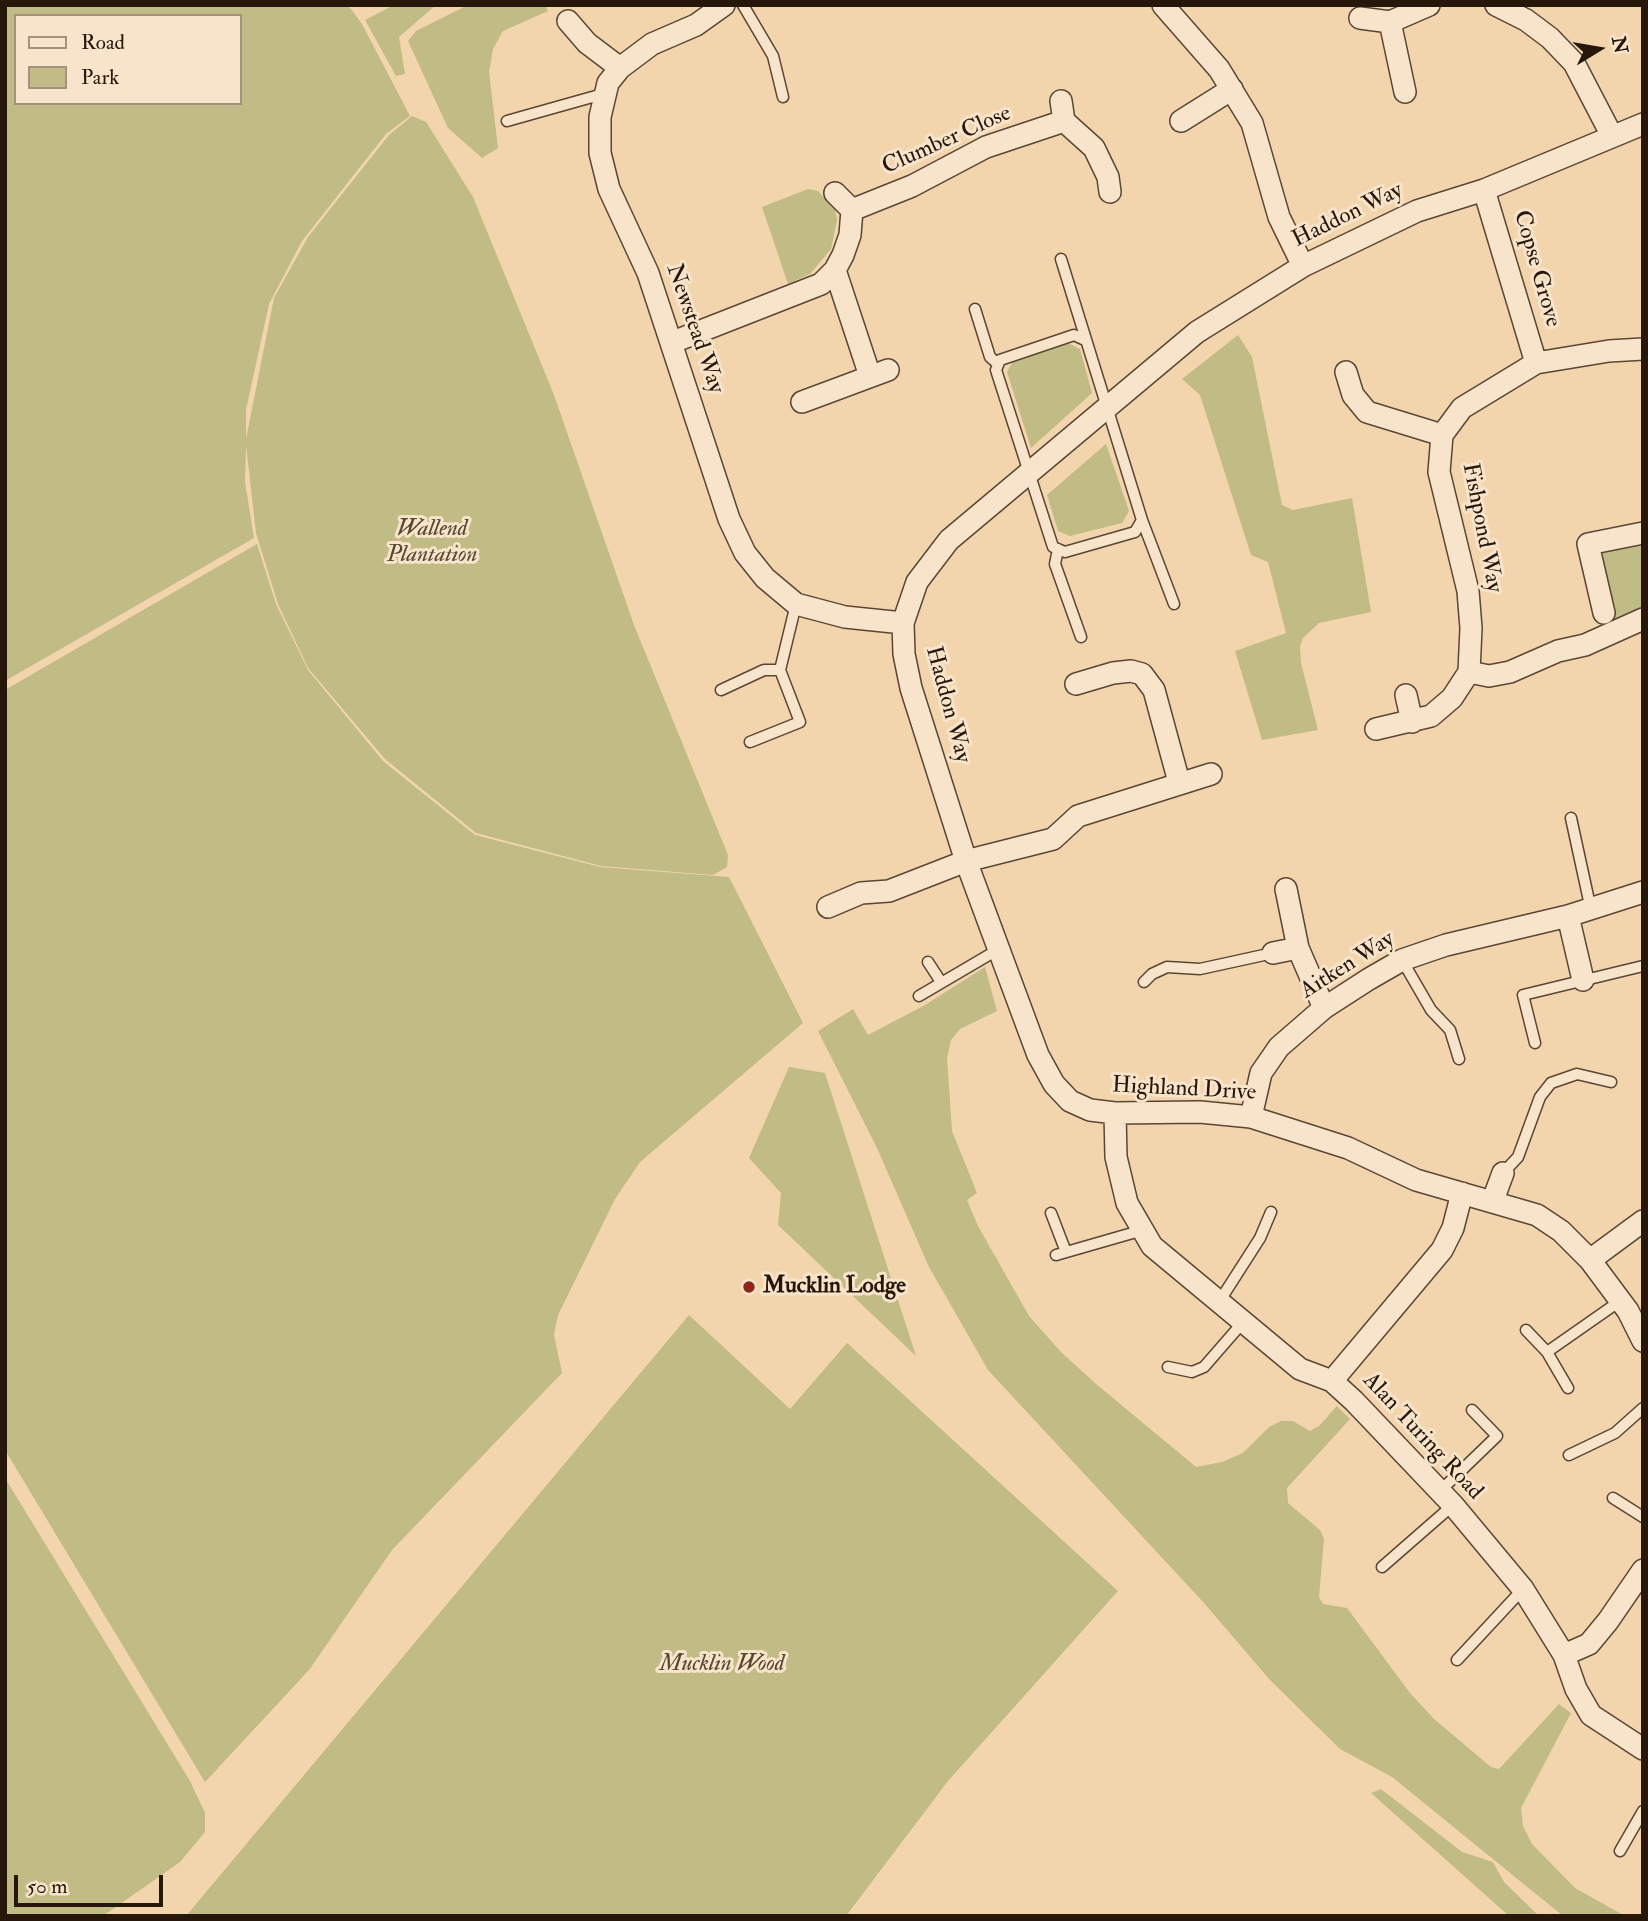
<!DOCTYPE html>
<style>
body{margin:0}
#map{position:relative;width:1648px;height:1921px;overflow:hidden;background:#f2d5ad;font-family:"IM FELL Double Pica",serif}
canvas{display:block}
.frame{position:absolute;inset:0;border:7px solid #27170b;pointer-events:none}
.legend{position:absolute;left:14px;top:14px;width:228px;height:91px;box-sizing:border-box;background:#f7e4ca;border:2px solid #a4927e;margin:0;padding:9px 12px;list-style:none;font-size:21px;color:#27170b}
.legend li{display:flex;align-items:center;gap:14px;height:35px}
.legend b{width:35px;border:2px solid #a4927e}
.north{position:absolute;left:1564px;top:14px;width:70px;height:70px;-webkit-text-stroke:5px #f7e4ca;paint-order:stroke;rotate:79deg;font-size:19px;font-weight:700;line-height:28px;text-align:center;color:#27170b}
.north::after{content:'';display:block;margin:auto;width:24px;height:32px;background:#27170b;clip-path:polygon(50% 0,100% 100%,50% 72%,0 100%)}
.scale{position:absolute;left:14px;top:1875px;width:149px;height:32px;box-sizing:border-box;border:4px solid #27170b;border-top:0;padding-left:9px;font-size:21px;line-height:24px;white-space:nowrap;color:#27170b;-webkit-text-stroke:5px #f7e4ca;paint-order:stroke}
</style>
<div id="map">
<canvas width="1648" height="1921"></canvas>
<div class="frame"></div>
<ul class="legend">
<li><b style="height:9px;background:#f7e4ca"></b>Road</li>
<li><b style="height:19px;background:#c1bb85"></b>Park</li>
</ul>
<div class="north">N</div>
<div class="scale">50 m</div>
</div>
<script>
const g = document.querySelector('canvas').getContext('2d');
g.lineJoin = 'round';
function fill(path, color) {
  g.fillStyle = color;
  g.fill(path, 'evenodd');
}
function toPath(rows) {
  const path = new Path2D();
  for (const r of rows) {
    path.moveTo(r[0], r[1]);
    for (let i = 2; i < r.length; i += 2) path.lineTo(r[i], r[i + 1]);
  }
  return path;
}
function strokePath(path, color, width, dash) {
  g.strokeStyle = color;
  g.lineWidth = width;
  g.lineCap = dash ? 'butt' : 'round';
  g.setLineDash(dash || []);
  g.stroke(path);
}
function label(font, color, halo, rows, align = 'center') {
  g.font = font + ' "IM FELL Double Pica",serif';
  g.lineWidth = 6;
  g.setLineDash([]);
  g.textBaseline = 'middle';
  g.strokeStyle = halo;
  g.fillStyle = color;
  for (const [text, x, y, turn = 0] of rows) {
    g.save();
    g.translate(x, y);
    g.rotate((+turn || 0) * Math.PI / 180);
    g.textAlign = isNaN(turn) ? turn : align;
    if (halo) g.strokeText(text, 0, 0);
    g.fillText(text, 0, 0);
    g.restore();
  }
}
fill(toPath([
 [5,5,348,5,362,24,410,116,386,134,302,241,269,304,246,410,246,439,274,298,308,237,389,135,412,116,426,122,473,197,554,395,634,625,728,855,727,867,713,875,601,866,476,833,385,759,308,668,278,604,256,533,246,445,245,482,254,538,5,681],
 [16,16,240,16,240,103,16,103],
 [394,5,436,5,399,37,405,74,396,76,365,20],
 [468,5,545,5,548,11,503,31,493,49,489,72,498,148,482,158,448,128,408,41,416,31],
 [808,189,818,191,835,210,837,220,831,249,810,274,788,284,762,207],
 [1238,335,1252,357,1282,505,1293,510,1352,498,1371,612,1319,623,1303,638,1300,646,1301,663,1318,730,1262,740,1235,651,1286,633,1268,562,1251,555,1200,395,1182,379],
 [1066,342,1080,349,1092,393,1031,448,1007,372,1013,361],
 [1106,444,1129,511,1122,523,1070,536,1058,531,1047,495],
 [1643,542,1643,608,1614,620,1598,559,1602,553],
 [257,544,276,604,308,670,383,761,475,835,600,867,729,877,803,1023,640,1162,615,1199,558,1315,554,1335,562,1373,392,1550,309,1670,205,1782,5,1450,5,690],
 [985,967,997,1011,960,1029,951,1040,947,1058,952,1131,977,1193,967,1200,978,1226,1029,1316,1061,1352,1095,1383,1196,1467,1222,1462,1243,1453,1269,1427,1281,1421,1293,1421,1310,1431,1319,1426,1337,1406,1350,1419,1287,1488,1288,1503,1320,1530,1324,1539,1319,1597,1323,1604,1347,1608,1410,1693,1434,1719,1491,1767,1499,1769,1559,1704,1571,1713,1521,1808,1523,1826,1532,1844,1575,1888,1625,1916,1563,1916,1392,1777,1340,1749,1270,1680,1204,1603,988,1370,929,1267,877,1148,818,1031,853,1009,868,1035,925,1005],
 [789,1067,825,1073,916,1356,778,1225,781,1193,749,1158],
 [689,1315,790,1409,847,1343,1118,1591,948,1781,846,1916,186,1916],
 [5,1478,190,1781,205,1813,205,1832,180,1862,103,1916,5,1916],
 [1381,1789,1462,1852,1493,1862,1504,1882,1539,1916,1509,1916,1371,1793]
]), '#c1bb85');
const service = toPath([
 [743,5,773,56,783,97],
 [507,121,603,94],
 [1061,259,1142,520,1135,532,1065,552,1053,547,996,370,1000,360,1074,335,1085,340],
 [975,309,990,357,998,364],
 [1142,520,1174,604],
 [1058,549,1055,564,1081,637],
 [721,690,764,670,780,670],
 [750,742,800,722,780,670,796,604],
 [1571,818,1591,910],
 [1402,960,1431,1010,1450,1030,1459,1059],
 [928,962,941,982],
 [1144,982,1152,974,1167,967,1200,969,1273,953],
 [919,996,999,949],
 [1535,1043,1523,995,1643,966],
 [1503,1173,1518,1157,1540,1097,1551,1083,1577,1074,1611,1082],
 [1051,1213,1066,1252],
 [1056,1255,1143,1230],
 [1219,1302,1260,1238,1271,1212],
 [1526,1330,1547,1352,1568,1388],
 [1547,1352,1620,1301],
 [1168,1367,1192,1372,1204,1367,1244,1321],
 [1569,1455,1615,1433,1643,1408],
 [1439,1492,1497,1436,1472,1410],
 [1613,1498,1643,1517],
 [1382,1567,1453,1505],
 [1457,1660,1523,1589],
 [1620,1851,1643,1811]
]);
const minor = toPath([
 [724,5,696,25,652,44,620,68,608,83,600,117,600,153,609,189,648,273,729,519,745,553,765,578,796,604,845,617,903,623],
 [1163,5,1219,69,1252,123,1279,217,1303,266],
 [1496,5,1526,20,1550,38,1574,63,1612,136],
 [1360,18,1390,22,1429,5],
 [568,21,587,43,620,68],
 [1390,22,1405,92],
 [1061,101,1064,121,1094,148,1108,177,1110,192],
 [1181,121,1232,89],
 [1643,124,1484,190,1417,211,1303,266,1197,332,949,540,917,582,903,623,904,654,911,688,966,861,1038,1055,1054,1084,1070,1101,1090,1110,1115,1113,1200,1112,1251,1117,1348,1148,1416,1180,1537,1215,1561,1231,1590,1260,1628,1311,1643,1341],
 [1484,190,1536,363],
 [835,193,852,210],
 [835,270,870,376],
 [673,342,821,284,835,270,843,255,850,235,852,210,912,186,986,147,1064,121],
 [1346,372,1353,395,1367,412,1442,435],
 [802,402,888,370],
 [1604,613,1588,544,1643,533],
 [1469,672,1489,676,1510,672,1558,651,1585,645,1643,619],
 [1076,684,1113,673,1131,671,1142,674,1154,690,1179,782],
 [1406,695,1412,722],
 [1376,729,1431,716,1452,698,1469,672,1471,628,1468,591,1439,472,1442,435,1462,408,1536,363,1609,351,1643,349],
 [1286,889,1298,948,1324,1008],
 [828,907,861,893,889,891,966,861,1053,839,1078,816,1211,774],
 [1568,916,1583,980],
 [1273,953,1298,948],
 [1115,1113,1116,1157,1127,1203,1152,1246,1300,1369,1332,1381,1354,1401,1453,1505,1523,1589,1564,1655,1576,1689,1591,1715,1643,1749],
 [1251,1117,1261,1073,1279,1047,1324,1008,1369,979,1402,960,1446,945,1568,916,1643,892],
 [1493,1200,1503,1173],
 [1590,1260,1643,1221],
 [1332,1381,1442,1250,1453,1228,1462,1193],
 [1564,1655,1589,1644,1608,1621,1643,1570]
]);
strokePath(service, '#5a4634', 13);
strokePath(minor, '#5a4634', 24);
strokePath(service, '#f7e4ca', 10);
strokePath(minor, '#f7e4ca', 21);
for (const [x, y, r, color] of [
 [749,1287,7,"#8f2418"]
]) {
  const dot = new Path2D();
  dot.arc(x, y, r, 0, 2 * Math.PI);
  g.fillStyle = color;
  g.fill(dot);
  strokePath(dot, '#f7e4ca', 2.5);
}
label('23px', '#27170b', '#f7e4ca', [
 ["Clumber Close",947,141,-24],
 ["Haddon Way",1348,216,-26],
 ["Copse Grove",1536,269,74],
 ["Newstead Way",694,329,71],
 ["Fishpond Way",1481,528,79],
 ["Haddon Way",947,705,75],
 ["Aitken Way",1348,966,-32],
 ["Highland Drive",1184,1090,3],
 ["Alan Turing Road",1422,1437,47]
]);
label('italic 23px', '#554830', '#f7e4ca', [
 ["Wallend",432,530],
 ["Plantation",432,556],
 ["Mucklin Wood",722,1665]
]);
label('bold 23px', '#27170b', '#f7e4ca', [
 ["Mucklin Lodge",763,1287]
], 'left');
</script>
